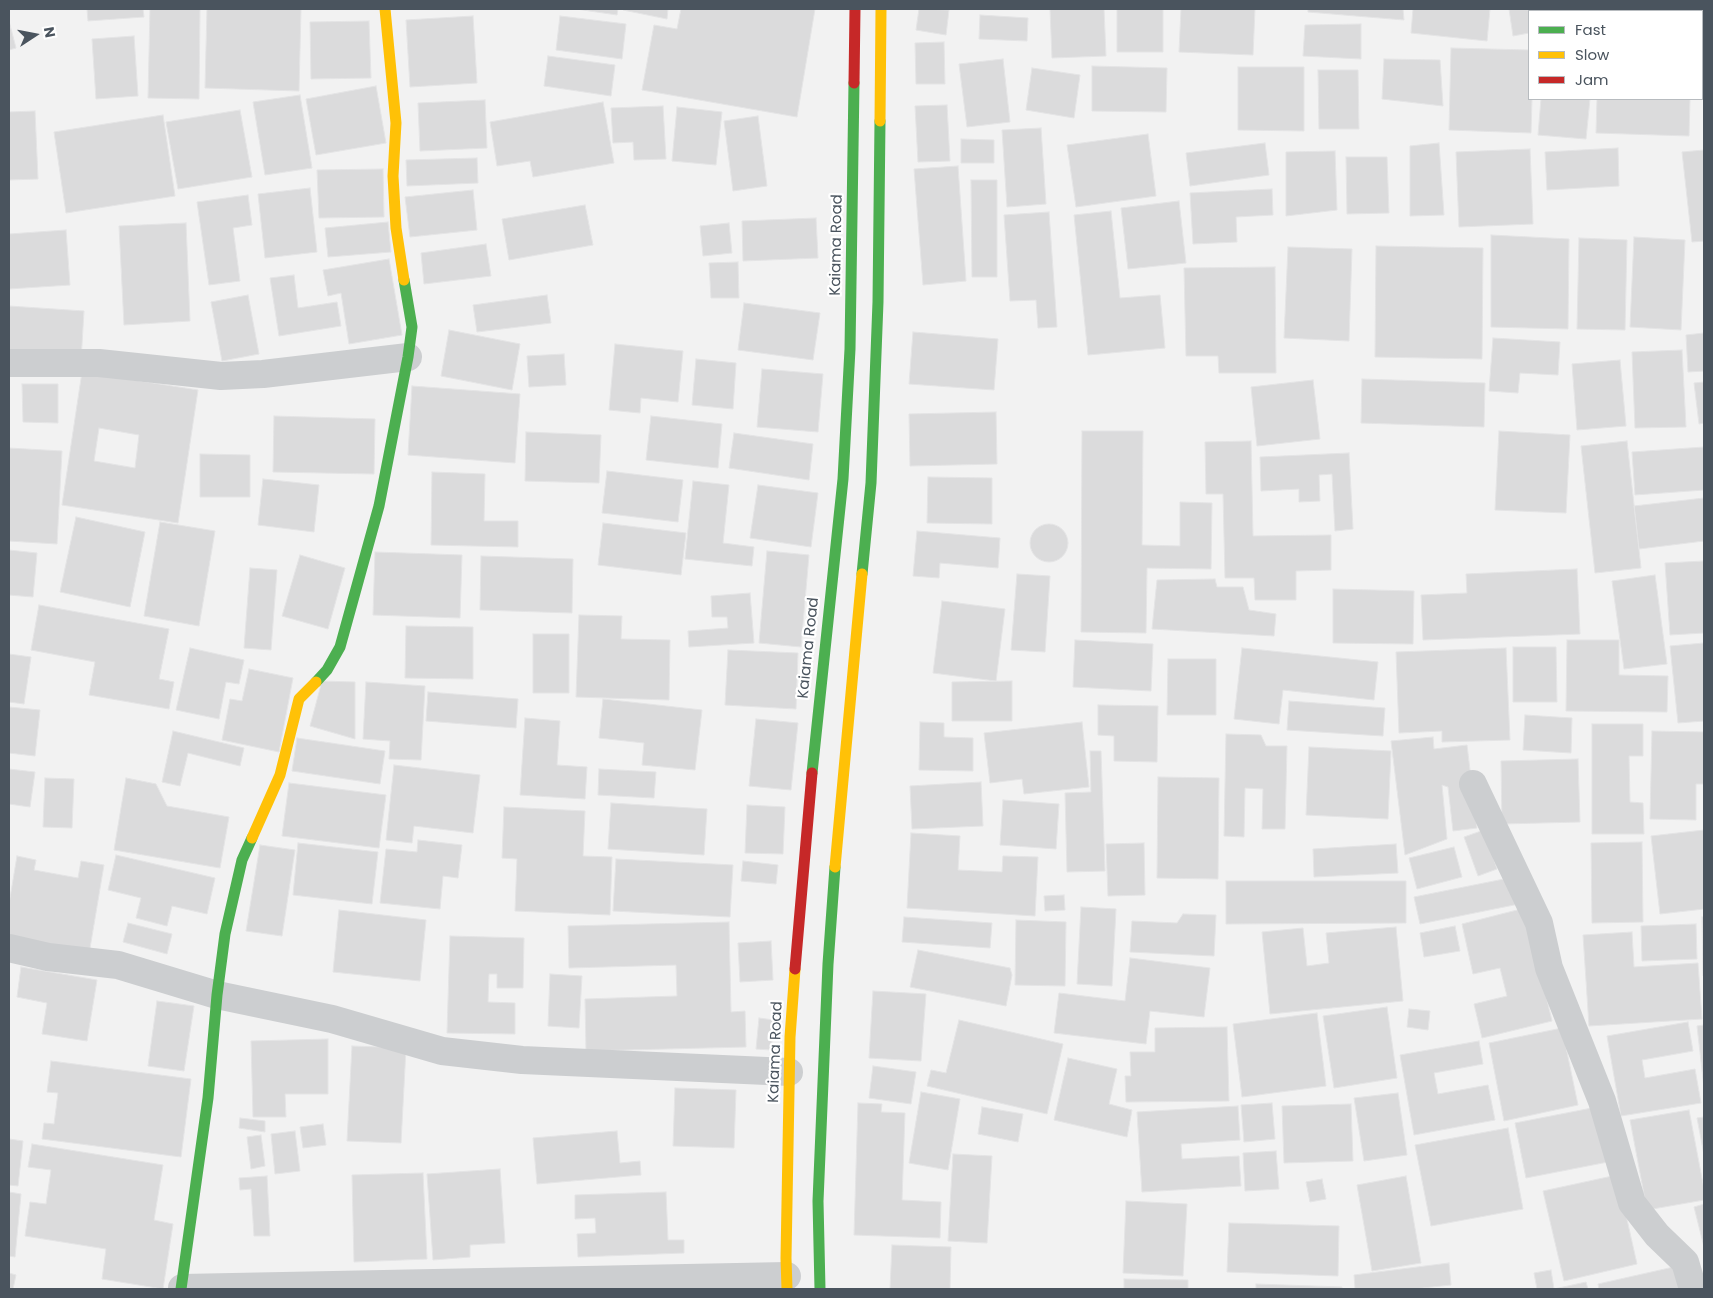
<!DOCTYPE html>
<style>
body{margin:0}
#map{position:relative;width:1713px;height:1298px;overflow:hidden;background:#f2f2f2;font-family:Poppins,sans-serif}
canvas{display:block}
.frame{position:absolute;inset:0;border:10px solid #4a545e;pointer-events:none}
.legend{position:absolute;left:1528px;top:10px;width:175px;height:90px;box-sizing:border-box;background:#fff;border:1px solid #b7bbbf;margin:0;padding:6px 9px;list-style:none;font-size:15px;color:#4a545e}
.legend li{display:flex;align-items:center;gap:10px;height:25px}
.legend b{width:25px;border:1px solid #b7bbbf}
.north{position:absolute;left:10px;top:10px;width:50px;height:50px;-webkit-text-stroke:4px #fff;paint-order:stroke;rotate:79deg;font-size:14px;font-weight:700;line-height:20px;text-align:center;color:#4a545e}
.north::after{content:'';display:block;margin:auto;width:18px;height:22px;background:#4a545e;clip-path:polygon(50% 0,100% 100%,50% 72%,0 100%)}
</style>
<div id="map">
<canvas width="1713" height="1298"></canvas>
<div class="frame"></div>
<ul class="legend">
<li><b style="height:6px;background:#4caf50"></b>Fast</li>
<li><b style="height:6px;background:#ffc107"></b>Slow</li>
<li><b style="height:6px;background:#c62828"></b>Jam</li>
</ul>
<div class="north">N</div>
</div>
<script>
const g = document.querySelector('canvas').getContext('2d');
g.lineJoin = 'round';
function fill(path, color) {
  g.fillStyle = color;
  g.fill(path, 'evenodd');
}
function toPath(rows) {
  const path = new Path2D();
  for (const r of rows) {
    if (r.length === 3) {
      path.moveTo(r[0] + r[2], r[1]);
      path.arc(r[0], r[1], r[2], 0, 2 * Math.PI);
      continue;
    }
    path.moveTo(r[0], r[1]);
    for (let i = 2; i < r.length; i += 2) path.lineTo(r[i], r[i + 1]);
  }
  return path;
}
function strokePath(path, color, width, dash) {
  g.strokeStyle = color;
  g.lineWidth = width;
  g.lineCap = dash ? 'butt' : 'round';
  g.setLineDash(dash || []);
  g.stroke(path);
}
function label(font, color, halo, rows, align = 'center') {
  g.font = font + ' Poppins,sans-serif';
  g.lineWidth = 4.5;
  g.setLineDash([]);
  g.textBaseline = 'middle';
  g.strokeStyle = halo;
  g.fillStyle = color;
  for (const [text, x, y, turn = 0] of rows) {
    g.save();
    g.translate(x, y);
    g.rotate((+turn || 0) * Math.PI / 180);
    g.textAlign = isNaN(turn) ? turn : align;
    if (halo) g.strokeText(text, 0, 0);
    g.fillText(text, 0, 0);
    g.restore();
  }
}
const building = toPath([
 [87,9,143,9,144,17,88,21,87,9],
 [150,9,200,9,199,99,148,98,150,9],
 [207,9,301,9,299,91,205,88,207,9],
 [576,9,618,9,617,15,576,9],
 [623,9,668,9,667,19,623,10,623,9],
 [681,9,815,9,797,117,642,90,654,25,677,29,681,9],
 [919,9,949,10,946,35,916,30,919,9],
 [1050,9,1104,9,1106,56,1052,58,1050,9],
 [1117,9,1163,9,1163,52,1117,52,1117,9],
 [1181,9,1255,9,1253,55,1179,52,1181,9],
 [1308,9,1403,9,1404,20,1308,12,1308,9],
 [1413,9,1490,9,1487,41,1411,33,1413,9],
 [1509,9,1591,9,1591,11,1529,11,1529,33,1513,36,1509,9],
 [1609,9,1643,9,1643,11,1609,11,1609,9],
 [1655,9,1704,9,1704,64,1702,65,1702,11,1656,11,1655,9],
 [980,15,1028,18,1027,41,979,39,980,15],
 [473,16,477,83,410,87,406,20,473,16],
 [560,16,626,24,622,59,556,50,560,16],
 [9,21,16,48,9,50,9,21],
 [369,21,371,78,311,79,310,22,369,21],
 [1361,24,1361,59,1303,56,1305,25,1361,24],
 [134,36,138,96,96,99,92,39,134,36],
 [944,42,945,84,916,84,915,43,944,42],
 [1451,48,1529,50,1529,99,1532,99,1531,133,1449,130,1451,48],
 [548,56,615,65,611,96,544,86,548,56],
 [1003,59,1010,122,967,127,959,64,1003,59],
 [1384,59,1440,60,1443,106,1382,99,1384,59],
 [1092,66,1167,68,1166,112,1092,111,1092,66],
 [1238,67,1304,67,1304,131,1238,130,1238,67],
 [1032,68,1080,75,1074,118,1026,110,1032,68],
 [1318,70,1358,70,1359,129,1319,129,1318,70],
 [376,86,386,143,316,155,306,99,376,86],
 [300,95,312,168,265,175,253,102,300,95],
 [1541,99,1590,99,1586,139,1538,135,1541,99],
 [1597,99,1690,99,1689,136,1596,133,1597,99],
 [485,100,487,148,420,151,418,103,485,100],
 [603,102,614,163,533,177,530,161,497,166,490,122,603,102],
 [947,105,950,161,918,162,915,106,947,105],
 [663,106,666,159,634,160,633,142,613,143,611,108,663,106],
 [677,107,722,112,716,165,672,161,677,107],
 [240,110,252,177,178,189,166,122,240,110],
 [35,111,38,179,9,180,9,112,35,111],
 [163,115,175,196,66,213,54,132,163,115],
 [758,116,767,186,733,191,724,121,758,116],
 [1041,128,1046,204,1007,207,1002,130,1041,128],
 [1148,134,1156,196,1076,207,1067,145,1148,134],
 [961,139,994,140,994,163,961,163,961,139],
 [1265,143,1269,175,1190,186,1186,153,1265,143],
 [1439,143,1444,215,1410,216,1410,146,1439,143],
 [1618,148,1619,186,1547,190,1545,152,1618,148],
 [1530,149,1533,224,1459,227,1456,152,1530,149],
 [1704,150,1704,241,1692,242,1682,152,1704,150],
 [1335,151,1337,210,1286,216,1286,152,1335,151],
 [1346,157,1387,157,1389,213,1347,214,1346,157],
 [477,158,478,183,407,186,406,160,477,158],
 [958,166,966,281,923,285,914,169,958,166],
 [383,169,384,217,319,218,317,170,383,169],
 [971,180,997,180,997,277,972,277,971,180],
 [310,188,317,252,265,258,258,194,310,188],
 [1272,189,1273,215,1236,217,1237,242,1193,244,1190,193,1272,189],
 [473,190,477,230,410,237,405,197,473,190],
 [248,195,252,225,233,228,240,281,209,285,197,202,248,195],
 [1179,201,1186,263,1128,269,1121,208,1179,201],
 [585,205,593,245,509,260,502,219,585,205],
 [1111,211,1120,298,1160,295,1165,348,1088,355,1074,215,1111,211],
 [1049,212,1057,327,1038,328,1036,300,1010,301,1004,215,1049,212],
 [816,218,818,258,743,261,742,221,816,218],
 [388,222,391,252,328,257,325,228,388,222],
 [186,223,190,321,124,325,119,226,186,223],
 [729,223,732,253,703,256,700,226,729,223],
 [66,230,70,285,9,289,9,234,66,230],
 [1491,235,1569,239,1568,329,1491,327,1491,235],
 [1634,237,1685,240,1681,330,1630,327,1634,237],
 [1579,238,1627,240,1625,330,1577,329,1579,238],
 [486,244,491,276,424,284,421,253,486,244],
 [1376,246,1483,248,1482,359,1375,357,1376,246],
 [1288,247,1352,249,1349,341,1284,338,1288,247],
 [389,259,402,335,349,344,341,293,328,296,323,270,389,259],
 [738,262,739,298,711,298,709,263,738,262],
 [1275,267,1276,373,1219,373,1218,356,1186,356,1184,268,1275,267],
 [294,275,298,308,337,302,341,326,279,336,270,278,294,275],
 [248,295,259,354,222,361,211,302,248,295],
 [547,295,551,323,477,332,473,305,547,295],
 [744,303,820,313,813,360,738,350,744,303],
 [9,306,84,311,81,361,9,356,9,306],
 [449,330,520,344,512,390,441,376,449,330],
 [913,332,998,339,994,390,909,384,913,332],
 [1704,333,1704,371,1688,372,1686,335,1704,333],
 [1493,338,1560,342,1558,375,1520,373,1518,393,1489,391,1493,338],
 [615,344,683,351,678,402,641,398,640,413,609,410,615,344],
 [1682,350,1686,427,1635,428,1632,352,1682,350],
 [564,354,566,385,529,387,527,356,564,354],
 [696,359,736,363,733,409,692,405,696,359],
 [1620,360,1626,426,1577,430,1572,364,1620,360],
 [762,369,823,374,818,432,757,427,762,369],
 [82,372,198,390,178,523,62,505,82,372],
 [99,428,139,435,135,468,94,461,99,428],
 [1362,379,1485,383,1484,427,1361,423,1362,379],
 [1313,380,1320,439,1257,446,1251,387,1313,380],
 [1704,382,1704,423,1699,424,1694,383,1704,382],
 [22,384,58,384,58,423,23,422,22,384],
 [412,386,520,394,515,463,408,455,412,386],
 [996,412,997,464,910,466,909,414,996,412],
 [274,416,375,419,374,474,273,472,274,416],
 [651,416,722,424,718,468,646,460,651,416],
 [1082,431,1143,431,1142,545,1180,546,1180,502,1212,503,1211,569,1147,568,1146,633,1081,632,1082,431],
 [1499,431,1570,435,1566,513,1495,510,1499,431],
 [526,432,601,435,599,483,525,481,526,432],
 [734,433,813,444,809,480,729,468,734,433],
 [1251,441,1253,536,1331,535,1331,570,1296,571,1296,600,1255,600,1254,578,1225,578,1223,494,1206,494,1205,442,1251,441],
 [1627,441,1641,568,1595,573,1581,446,1627,441],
 [1704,447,1704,490,1635,495,1632,452,1704,447],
 [9,448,62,451,57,544,9,541,9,448],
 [1349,453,1353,529,1335,531,1332,474,1319,475,1320,501,1299,502,1299,489,1261,491,1260,457,1349,453],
 [200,454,250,455,250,497,200,497,200,454],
 [607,471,683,480,678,522,602,513,607,471],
 [432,472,485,474,484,521,518,521,518,547,431,545,432,472],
 [928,477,992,478,992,524,927,523,928,477],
 [263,479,319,485,314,532,258,525,263,479],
 [693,481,729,485,723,543,754,547,752,566,685,559,693,481],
 [758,485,818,493,811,547,750,538,758,485],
 [1704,498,1704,541,1639,549,1634,506,1704,498],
 [76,517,145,532,130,607,60,592,76,517],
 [160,522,215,531,199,626,144,616,160,522],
 [603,523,686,533,681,575,598,565,603,523],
 [1049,543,19],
 [917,531,1000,538,998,568,940,563,939,578,913,576,917,531],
 [9,550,37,553,33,597,9,595,9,550],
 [767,551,809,555,801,647,759,643,767,551],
 [375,552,462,555,460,618,373,615,375,552],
 [300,555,345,568,328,629,282,616,300,555],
 [481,556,573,559,572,613,480,610,481,556],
 [1704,561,1704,633,1670,635,1665,563,1704,561],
 [250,568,277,570,271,650,244,648,250,568],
 [1577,569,1580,634,1423,640,1421,595,1467,593,1466,574,1577,569],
 [1017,574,1050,576,1045,652,1011,650,1017,574],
 [1655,575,1667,664,1624,669,1612,581,1655,575],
 [1215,579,1217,587,1243,587,1249,610,1276,614,1274,636,1152,629,1157,580,1215,579],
 [1333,589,1414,591,1413,644,1333,643,1333,589],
 [750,593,754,643,689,647,688,631,728,628,727,617,712,617,711,596,750,593],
 [942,601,1005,609,996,681,933,673,942,601],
 [39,605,169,629,159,679,174,682,169,709,89,695,95,662,31,650,39,605],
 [579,615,622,616,621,639,670,640,669,700,576,697,579,615],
 [406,626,473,627,473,679,405,678,406,626],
 [533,634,569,634,569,693,533,693,533,634],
 [1075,640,1153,644,1151,691,1073,687,1075,640],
 [1567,640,1619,640,1619,675,1668,676,1667,712,1566,711,1567,640],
 [1704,643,1704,721,1678,723,1670,646,1704,643],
 [1513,647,1556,647,1557,702,1513,702,1513,647],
 [190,648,244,660,239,684,226,682,219,719,176,710,190,648],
 [1242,648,1378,662,1374,700,1283,690,1279,724,1234,719,1242,648],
 [1506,648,1510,740,1442,742,1442,731,1399,733,1396,652,1506,648],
 [728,650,798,653,796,709,725,705,728,650],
 [9,654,31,657,24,704,9,702,9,654],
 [1168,659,1216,659,1216,715,1167,715,1168,659],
 [249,669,293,678,279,752,222,740,230,699,242,701,249,669],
 [322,681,355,682,355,739,310,726,322,681],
 [1012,681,1012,721,952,721,952,682,1012,681],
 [366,682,425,686,421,760,389,759,390,741,363,739,366,682],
 [428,692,518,699,516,728,426,721,428,692],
 [603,699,702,710,695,770,642,765,644,743,599,738,603,699],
 [1289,701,1385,708,1383,736,1287,730,1289,701],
 [1098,705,1158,706,1157,762,1114,761,1114,736,1098,735,1098,705],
 [9,707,40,710,35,756,9,753,9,707],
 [1525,715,1572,718,1571,753,1523,750,1525,715],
 [525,718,560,721,557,765,587,767,585,799,520,795,525,718],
 [756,719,798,723,791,790,749,786,756,719],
 [920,722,944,723,944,737,973,738,973,771,919,770,920,722],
 [1082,722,1089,787,1024,794,1022,779,990,783,984,733,1082,722],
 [1592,724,1643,724,1643,756,1629,756,1630,802,1643,803,1644,834,1592,834,1592,724],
 [173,731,244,748,240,766,188,753,180,786,162,782,173,731],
 [1652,731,1704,732,1704,784,1696,784,1696,820,1650,819,1652,731],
 [1226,734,1261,735,1266,746,1287,746,1285,829,1262,829,1263,789,1245,788,1244,837,1224,836,1226,734],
 [1433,737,1434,749,1467,745,1477,828,1453,831,1448,787,1442,785,1447,839,1405,855,1391,741,1433,737],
 [297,738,385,751,380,784,292,771,297,738],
 [1309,747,1391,751,1388,819,1306,815,1309,747],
 [1090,751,1101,751,1105,871,1067,872,1065,793,1091,792,1090,751],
 [1578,759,1580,822,1502,824,1501,761,1578,759],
 [394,765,480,775,473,833,414,826,412,843,386,840,394,765],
 [9,769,35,772,30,807,9,804,9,769],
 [599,769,656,772,654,798,598,795,599,769],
 [1158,777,1219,778,1218,879,1157,878,1158,777],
 [45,778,74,779,72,828,43,827,45,778],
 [126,778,156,784,167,806,229,817,220,868,114,850,126,778],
 [981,782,983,826,912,829,910,786,981,782],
 [289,783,386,795,379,848,282,836,289,783],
 [1003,800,1059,804,1056,849,1000,845,1003,800],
 [611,803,707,809,704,855,608,849,611,803],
 [747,805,785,807,783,854,745,853,747,805],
 [504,807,585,811,583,856,612,857,610,915,515,911,517,859,502,858,504,807],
 [1484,830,1497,869,1478,876,1464,837,1484,830],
 [1704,830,1704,909,1660,914,1651,836,1704,830],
 [911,833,960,836,958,870,1002,872,1003,856,1038,857,1035,916,907,908,911,833],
 [418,840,462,845,458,878,443,876,440,909,380,903,386,849,417,852,418,840],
 [1642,842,1643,922,1592,923,1591,843,1642,842],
 [298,843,378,852,372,904,293,895,298,843],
 [1144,843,1145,895,1108,896,1106,844,1144,843],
 [1396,844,1398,873,1314,877,1313,849,1396,844],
 [260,845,295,850,282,936,246,931,260,845],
 [1454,847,1462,877,1417,889,1409,858,1454,847],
 [116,855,215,878,207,914,172,906,167,926,136,918,141,898,108,890,116,855],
 [17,856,36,860,34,870,78,878,81,861,104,865,89,954,9,940,9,904,17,856],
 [616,859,733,865,730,917,613,911,616,859],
 [743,861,778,865,776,884,741,881,743,861],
 [1514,877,1519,904,1420,924,1414,897,1514,877],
 [1226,881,1406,881,1406,923,1226,924,1226,881],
 [1064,895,1065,910,1045,911,1044,896,1064,895],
 [1081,907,1116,909,1112,986,1077,984,1081,907],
 [1525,908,1552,1021,1482,1038,1474,1004,1507,996,1500,968,1473,974,1462,924,1525,908],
 [339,910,426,920,420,981,333,972,339,910],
 [1183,914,1216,915,1214,956,1130,952,1132,921,1177,923,1183,914],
 [904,917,992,923,990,948,902,942,904,917],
 [1702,917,1704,917,1704,976,1703,976,1702,917],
 [1016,920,1066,922,1065,986,1015,985,1016,920],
 [729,922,731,1012,745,1011,746,1047,586,1051,585,999,677,996,676,965,569,968,568,926,729,922],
 [128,923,172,934,167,954,123,942,128,923],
 [1696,924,1697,959,1642,961,1641,926,1696,924],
 [1455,926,1460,951,1424,957,1420,933,1455,926],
 [1396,927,1403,1001,1270,1014,1262,932,1303,928,1307,966,1329,963,1326,933,1396,927],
 [1632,932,1634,967,1698,963,1702,1019,1589,1026,1583,935,1632,932],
 [450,936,524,938,523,988,497,988,497,974,489,974,488,1002,515,1003,515,1034,447,1033,450,936],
 [771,941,773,980,740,982,738,943,771,941],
 [918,950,1010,968,1012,975,1006,1006,910,987,918,950],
 [1130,958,1210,968,1204,1017,1150,1011,1146,1044,1054,1033,1059,993,1125,1001,1130,958],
 [21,967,97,980,87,1041,42,1034,47,1003,17,997,21,967],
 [550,974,582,976,579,1028,548,1026,550,974],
 [873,991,926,994,921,1061,869,1058,873,991],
 [157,1001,194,1006,184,1071,148,1066,157,1001],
 [1387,1007,1397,1078,1334,1088,1323,1016,1387,1007],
 [1409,1009,1430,1011,1428,1030,1407,1027,1409,1009],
 [1317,1013,1326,1086,1242,1097,1233,1024,1317,1013],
 [759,1018,774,1020,771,1050,756,1049,759,1018],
 [959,1020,1063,1044,1047,1114,927,1086,931,1070,946,1073,959,1020],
 [1688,1022,1693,1051,1642,1060,1645,1078,1695,1069,1701,1103,1621,1116,1607,1036,1688,1022],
 [1704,1025,1704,1088,1697,1026,1704,1025],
 [1227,1027,1229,1101,1126,1102,1125,1076,1131,1076,1130,1052,1155,1052,1155,1028,1227,1027],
 [1562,1028,1578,1105,1504,1121,1489,1043,1562,1028],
 [328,1039,328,1094,285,1094,286,1117,253,1117,251,1041,328,1039],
 [1479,1041,1483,1064,1434,1073,1438,1094,1488,1085,1495,1120,1414,1135,1400,1055,1479,1041],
 [352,1046,406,1048,401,1143,347,1141,352,1046],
 [1068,1058,1117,1069,1109,1104,1132,1110,1127,1137,1054,1120,1068,1058],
 [51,1061,191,1079,181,1157,42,1139,44,1123,54,1124,58,1093,47,1092,51,1061],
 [873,1066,916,1072,911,1104,869,1098,873,1066],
 [675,1088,736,1090,734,1148,673,1146,675,1088],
 [921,1092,960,1099,948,1170,909,1163,921,1092],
 [1398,1093,1407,1155,1364,1161,1354,1098,1398,1093],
 [858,1103,882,1104,881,1112,905,1113,902,1200,941,1202,940,1238,854,1235,858,1103],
 [1272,1103,1275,1139,1244,1142,1241,1105,1272,1103],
 [1351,1104,1353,1161,1284,1163,1282,1106,1351,1104],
 [1238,1106,1240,1140,1181,1144,1182,1159,1239,1156,1241,1186,1142,1192,1137,1112,1238,1106],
 [982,1107,1023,1114,1018,1142,978,1134,982,1107],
 [1597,1107,1608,1162,1526,1178,1515,1123,1597,1107],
 [1689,1110,1704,1189,1704,1200,1647,1210,1630,1120,1689,1110],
 [1704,1117,1704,1155,1697,1118,1704,1117],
 [240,1118,265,1121,265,1132,239,1128,240,1118],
 [323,1124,326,1145,303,1148,300,1127,323,1124],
 [1508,1128,1523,1209,1431,1226,1415,1145,1508,1128],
 [295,1131,300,1171,275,1174,271,1134,295,1131],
 [617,1131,620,1163,640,1161,641,1175,537,1184,533,1138,617,1131],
 [261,1135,265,1166,251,1169,247,1137,261,1135],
 [9,1139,23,1141,18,1186,9,1185,9,1139],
 [32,1144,163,1165,154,1220,173,1224,163,1289,102,1279,106,1249,25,1236,30,1202,46,1204,51,1170,28,1167,32,1144],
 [1276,1151,1279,1189,1245,1191,1243,1153,1276,1151],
 [953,1154,992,1156,987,1243,948,1241,953,1154],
 [500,1169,505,1243,470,1245,470,1257,433,1260,427,1174,500,1169],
 [423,1173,427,1259,354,1262,352,1175,423,1173],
 [1617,1175,1637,1264,1564,1281,1543,1191,1617,1175],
 [267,1176,270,1236,254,1236,251,1189,240,1190,239,1178,267,1176],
 [1406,1176,1421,1263,1372,1271,1357,1185,1406,1176],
 [1322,1179,1326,1199,1310,1202,1306,1182,1322,1179],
 [9,1192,21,1194,15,1257,9,1256,9,1192],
 [666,1192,668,1240,684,1240,684,1253,578,1257,577,1234,596,1233,595,1218,575,1219,575,1195,666,1192],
 [1126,1201,1187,1204,1183,1276,1123,1273,1126,1201],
 [1704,1204,1704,1247,1694,1207,1704,1204],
 [1229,1223,1339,1226,1338,1276,1227,1272,1229,1223],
 [892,1245,951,1247,950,1289,890,1289,892,1245],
 [1449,1263,1451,1285,1413,1289,1355,1289,1354,1275,1449,1263],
 [1678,1266,1683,1289,1599,1289,1598,1284,1678,1266],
 [1551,1270,1554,1289,1586,1282,1588,1289,1537,1289,1534,1273,1551,1270],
 [9,1273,16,1275,13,1289,9,1289,9,1273],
 [1124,1279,1188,1280,1188,1289,1124,1289,1124,1279],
 [1256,1284,1342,1287,1342,1289,1256,1289,1256,1284]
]);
fill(building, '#dbdbdc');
strokePath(building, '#e4e4e5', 1);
strokePath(toPath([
 [9,363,99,363,221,376,263,374,408,357],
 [1473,784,1539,923,1549,968,1602,1101,1632,1203,1657,1235,1685,1262,1693,1289],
 [9,948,48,957,118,965,217,995,332,1019,442,1051,522,1060,789,1072],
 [182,1288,787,1276]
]), '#ccced0', 28);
strokePath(toPath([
 [862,574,871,483,878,302,880,121],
 [316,682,327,670,340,647,379,506,408,357,412,327,404,280],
 [812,773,843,479,850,349,854,83],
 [181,1289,208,1098,217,995,225,934,242,860,252,838],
 [820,1289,818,1201,828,964,835,867]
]), '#4caf50', 11);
strokePath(toPath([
 [385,9,396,123,393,176,396,228,404,280],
 [880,121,881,9],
 [252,838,280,775,299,699,316,682],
 [835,867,862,574],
 [787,1289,786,1258,790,1037,795,969]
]), '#ffc107', 11);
strokePath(toPath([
 [854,83,855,9],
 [795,969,812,773]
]), '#c62828', 11);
label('15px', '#4a545e', '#fff', [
 ["Kaiama Road",837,245,-89],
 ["Kaiama Road",809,648,-84],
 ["Kaiama Road",776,1052,-88]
]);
</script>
